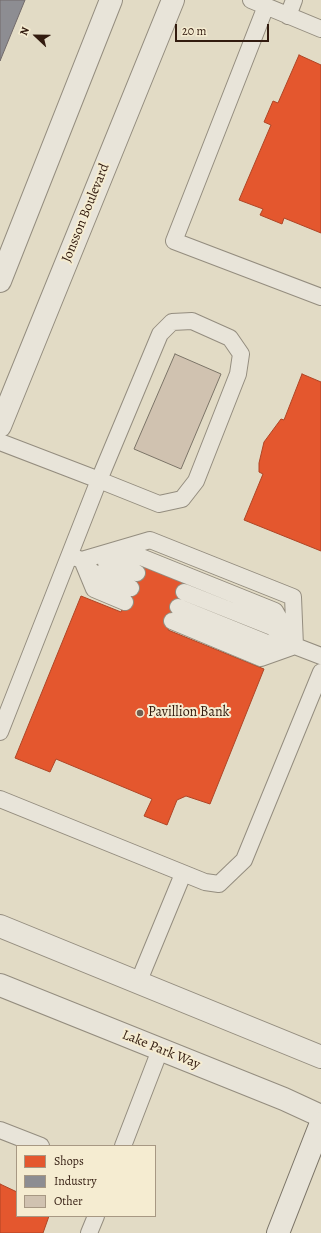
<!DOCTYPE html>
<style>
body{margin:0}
#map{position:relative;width:321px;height:1233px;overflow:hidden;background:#e2dbc5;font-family:Alegreya,serif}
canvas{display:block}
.legend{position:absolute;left:16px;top:1145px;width:140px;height:72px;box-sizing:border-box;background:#f5ecd1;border:1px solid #a79883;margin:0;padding:5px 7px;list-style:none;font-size:12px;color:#321b0f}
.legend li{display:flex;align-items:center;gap:8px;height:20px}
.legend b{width:20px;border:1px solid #a79883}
.north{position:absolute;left:16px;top:16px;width:40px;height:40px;-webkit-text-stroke:3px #f5ecd1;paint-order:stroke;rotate:292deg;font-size:11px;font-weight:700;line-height:16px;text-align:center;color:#321b0f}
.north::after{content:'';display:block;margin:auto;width:14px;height:18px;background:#321b0f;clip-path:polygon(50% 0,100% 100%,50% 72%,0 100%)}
.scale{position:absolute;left:175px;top:24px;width:94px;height:18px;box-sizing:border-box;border:2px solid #321b0f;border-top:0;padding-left:5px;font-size:12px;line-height:14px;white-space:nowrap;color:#321b0f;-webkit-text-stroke:3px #f5ecd1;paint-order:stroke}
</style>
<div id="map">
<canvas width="321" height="1233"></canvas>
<ul class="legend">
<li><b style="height:11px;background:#e4572e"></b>Shops</li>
<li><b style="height:11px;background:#8d8d92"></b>Industry</li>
<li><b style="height:11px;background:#d0c2b0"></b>Other</li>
</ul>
<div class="north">N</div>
<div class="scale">20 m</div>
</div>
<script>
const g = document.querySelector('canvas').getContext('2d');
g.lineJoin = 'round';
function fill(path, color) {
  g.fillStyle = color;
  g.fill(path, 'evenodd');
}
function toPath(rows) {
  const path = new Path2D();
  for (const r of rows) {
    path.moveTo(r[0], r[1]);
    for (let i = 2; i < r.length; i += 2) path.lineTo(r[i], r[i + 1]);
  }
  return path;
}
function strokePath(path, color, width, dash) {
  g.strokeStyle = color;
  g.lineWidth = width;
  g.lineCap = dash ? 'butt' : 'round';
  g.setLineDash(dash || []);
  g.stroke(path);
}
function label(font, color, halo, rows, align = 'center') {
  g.font = font + ' Alegreya,serif';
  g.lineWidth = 4;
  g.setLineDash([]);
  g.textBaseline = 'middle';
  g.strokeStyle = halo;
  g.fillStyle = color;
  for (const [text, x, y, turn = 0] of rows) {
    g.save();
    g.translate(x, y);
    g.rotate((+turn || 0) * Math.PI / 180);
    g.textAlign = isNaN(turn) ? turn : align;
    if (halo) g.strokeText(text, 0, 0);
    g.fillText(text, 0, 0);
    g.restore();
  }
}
const shops = toPath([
 [299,55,321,65,321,233,284,218,282,224,260,215,263,209,239,200,271,125,264,122,273,101,278,103,299,55],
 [302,374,321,382,321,551,244,520,263,474,259,472,259,463,264,442,281,419,284,420,302,374],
 [143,559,189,578,168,630,264,669,210,804,186,796,177,800,167,825,144,816,152,799,56,759,50,772,15,758,81,596,121,612,143,559],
 [0,1184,17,1192,17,1216,49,1216,43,1233,0,1233,0,1184]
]);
fill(shops, '#e4572e');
strokePath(shops, '#af4525', 1);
const industry = toPath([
 [0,0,25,0,0,61,0,0]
]);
fill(industry, '#8d8d92');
strokePath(industry, '#726b6b', 1);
const building = toPath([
 [175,354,221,374,181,469,134,449,175,354]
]);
fill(building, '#d0c2b0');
strokePath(building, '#7b7467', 1);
const service = toPath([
 [251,0,321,29],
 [266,6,174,241,321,297],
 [288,16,294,0],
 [192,321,230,338,241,354,238,374,196,481,182,499,159,504,99,480,160,334,172,322,192,321],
 [0,442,99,480,0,732],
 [70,556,82,560,150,540,293,597,295,646],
 [109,559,141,557,275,611,293,643],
 [82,560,94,589,125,602],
 [85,563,92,572,131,588],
 [106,563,111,563,137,573],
 [184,592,272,627,288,640],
 [178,607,267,643,295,646,321,656],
 [172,621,261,658,292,647],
 [0,799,205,882,219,884,244,860,321,672],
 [138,983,183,874],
 [0,1130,41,1146],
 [123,1146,160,1050],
 [89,1233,96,1216]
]);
const tertiary = toPath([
 [0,281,111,0],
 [0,426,173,0],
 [0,926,321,1057],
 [0,985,284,1099,321,1116]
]);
const secondary = toPath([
 [278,1233,321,1123]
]);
strokePath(service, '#948d7f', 18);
strokePath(tertiary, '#948d7f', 24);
strokePath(secondary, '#7b7467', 24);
strokePath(service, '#e8e4d9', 16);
strokePath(tertiary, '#e8e4d9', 22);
strokePath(secondary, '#e8e4d9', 22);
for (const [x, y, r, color] of [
 [140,713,4,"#705e4f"]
]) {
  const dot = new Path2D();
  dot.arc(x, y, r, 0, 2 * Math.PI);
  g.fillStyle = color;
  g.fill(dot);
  strokePath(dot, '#f5ecd1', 1.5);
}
label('14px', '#321b0f', '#f5ecd1', [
 ["Jonsson Boulevard",86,213,-68],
 ["Lake Park Way",161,1050,22]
]);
label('14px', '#321b0f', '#f5ecd1', [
 ["Pavillion Bank",148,713]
], 'left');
</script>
